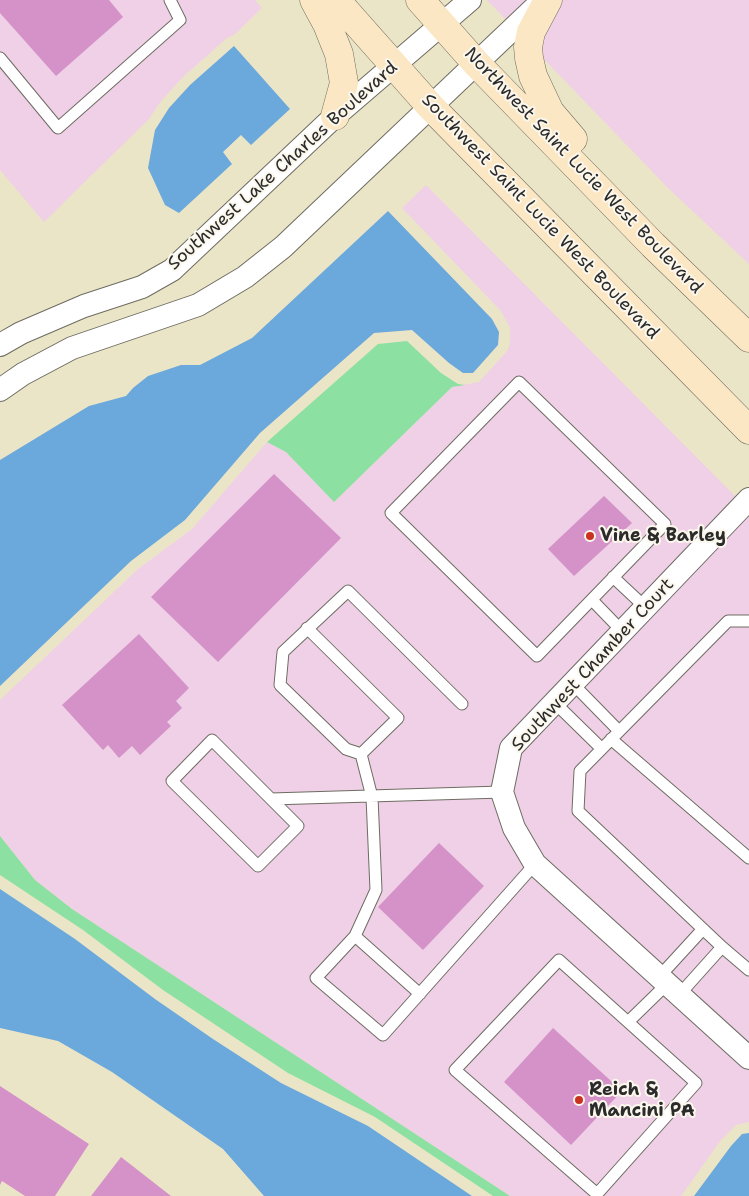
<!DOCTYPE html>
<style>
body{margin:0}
canvas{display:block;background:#ebe5c7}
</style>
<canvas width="749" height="1196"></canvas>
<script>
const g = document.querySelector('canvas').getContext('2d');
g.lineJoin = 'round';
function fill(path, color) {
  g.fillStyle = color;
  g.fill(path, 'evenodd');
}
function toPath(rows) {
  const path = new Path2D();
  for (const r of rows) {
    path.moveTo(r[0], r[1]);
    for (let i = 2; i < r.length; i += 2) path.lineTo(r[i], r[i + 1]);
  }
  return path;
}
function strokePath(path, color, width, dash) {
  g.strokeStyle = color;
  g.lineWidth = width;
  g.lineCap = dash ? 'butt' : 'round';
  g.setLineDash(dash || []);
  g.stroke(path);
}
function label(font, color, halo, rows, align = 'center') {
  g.font = font + ' "Shantell Sans",sans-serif';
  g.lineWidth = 4;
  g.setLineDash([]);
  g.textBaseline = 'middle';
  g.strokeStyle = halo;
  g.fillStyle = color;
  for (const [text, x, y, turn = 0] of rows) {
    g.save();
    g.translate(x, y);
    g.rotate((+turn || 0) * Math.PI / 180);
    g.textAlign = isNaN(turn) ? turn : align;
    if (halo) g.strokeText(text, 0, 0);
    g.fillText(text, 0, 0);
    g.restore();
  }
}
fill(toPath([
 [0,0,255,0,262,8,234,35,227,38,183,77,161,101,149,119,44,222,0,170],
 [487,0,749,0,749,264,668,188],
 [426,185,749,510,749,1122,736,1125,721,1140,681,1196,510,1196,72,909,35,880,0,836,0,700,138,569,192,529,267,442,286,452,334,502,452,387,479,382,507,351,510,344,510,328,501,311,402,208]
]), '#efd0e6');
fill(toPath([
 [407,341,441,373,458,384,465,385,452,387,334,502,286,452,267,442,378,344],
 [0,836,35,880,72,909,510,1196,493,1196,375,1117,288,1073,163,990,83,930,0,875]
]), '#8ce0a2');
fill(toPath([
 [234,46,290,109,251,145,241,135,223,152,232,164,179,213,165,205,148,168,155,130,169,108,190,85],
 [388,211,492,319,499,332,498,345,473,373,463,373,449,363,412,330,374,333,260,433,185,520,131,561,0,686,0,460,89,406,126,396,133,388,148,376,181,365,200,365,252,338],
 [0,889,75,939,155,999,213,1039,281,1083,368,1126,472,1196,264,1196,223,1149,112,1072,58,1041,0,1028],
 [749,1133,749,1196,694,1196,731,1146,742,1134]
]), '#6ba8dc');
fill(toPath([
 [0,0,109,0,123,17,56,76,0,13],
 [274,474,341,538,218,662,151,597],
 [604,496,632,523,574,576,548,549],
 [139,634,189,688,176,701,182,708,167,722,171,726,140,755,132,746,119,758,108,745,103,750,62,705],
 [439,843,484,886,423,950,378,907],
 [553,1028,622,1091,571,1145,504,1082],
 [0,1086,89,1144,55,1196,25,1196,2,1181,0,1185],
 [121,1157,171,1196,91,1196]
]), '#d492c8');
const service = toPath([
 [0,58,58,128,180,20,170,0],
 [519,382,665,524,537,656,391,513,519,382],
 [613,577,645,607],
 [592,600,622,631],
 [749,621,728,621,580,771,578,811,722,947,749,970],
 [307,628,398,718,361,754],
 [572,683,619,731],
 [554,702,601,748],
 [462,704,348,591,283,652,280,685,346,749,361,754,372,797,376,890,355,936,316,978,383,1035,535,864],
 [611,739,749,858],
 [271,799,298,826,258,866,172,781,212,740,271,799,502,792],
 [355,936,420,994],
 [559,960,696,1083,597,1194,455,1070,559,960],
 [659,977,703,929],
 [679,995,722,947],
 [628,1022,667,984]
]);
const minor = toPath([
 [0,345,21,333,84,306,142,287,172,270,335,116,470,0],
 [0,390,23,374,72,348,198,305,245,277,283,247,543,0],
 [749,499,511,748,502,792,514,828,535,864,749,1058]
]);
const secondary = toPath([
 [314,0,327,24,339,54,344,83,335,116],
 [336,0,430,106,749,430],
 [420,0,475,62,653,245,749,338],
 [548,0,531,32,528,47,529,58,533,76,550,112,573,139]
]);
strokePath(service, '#6e6c62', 13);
strokePath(minor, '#6e6c62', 24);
strokePath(secondary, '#6e6c62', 29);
strokePath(service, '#fff', 11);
strokePath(minor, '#fff', 22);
strokePath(secondary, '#fbe7c3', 28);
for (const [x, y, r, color] of [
 [590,536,5,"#c8321e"],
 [579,1100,5,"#c8321e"]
]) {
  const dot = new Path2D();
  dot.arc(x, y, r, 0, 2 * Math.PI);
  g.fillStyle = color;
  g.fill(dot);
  strokePath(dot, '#fbf7ec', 2);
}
label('18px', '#2b2b2b', '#fbf7ec', [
 ["Southwest Lake Charles Boulevard",283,166,-42],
 ["Northwest Saint Lucie West Boulevard",583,171,46],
 ["Southwest Saint Lucie West Boulevard",540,217,46],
 ["Southwest Chamber Court",593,665,-47]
]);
label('bold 18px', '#2b2b2b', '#fbf7ec', [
 ["Vine & Barley",600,536],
 ["Reich &",589,1090],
 ["Mancini PA",589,1111]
], 'left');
</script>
